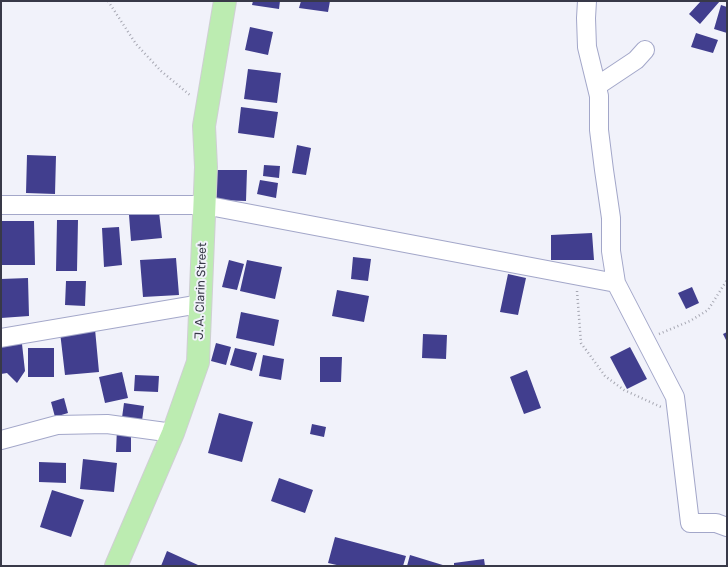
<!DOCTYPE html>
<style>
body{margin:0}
#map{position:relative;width:728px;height:567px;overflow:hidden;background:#f1f2fa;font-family:Rubik,sans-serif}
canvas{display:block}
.frame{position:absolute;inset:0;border:2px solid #383948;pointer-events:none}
</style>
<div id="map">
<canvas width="728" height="567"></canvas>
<div class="frame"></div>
</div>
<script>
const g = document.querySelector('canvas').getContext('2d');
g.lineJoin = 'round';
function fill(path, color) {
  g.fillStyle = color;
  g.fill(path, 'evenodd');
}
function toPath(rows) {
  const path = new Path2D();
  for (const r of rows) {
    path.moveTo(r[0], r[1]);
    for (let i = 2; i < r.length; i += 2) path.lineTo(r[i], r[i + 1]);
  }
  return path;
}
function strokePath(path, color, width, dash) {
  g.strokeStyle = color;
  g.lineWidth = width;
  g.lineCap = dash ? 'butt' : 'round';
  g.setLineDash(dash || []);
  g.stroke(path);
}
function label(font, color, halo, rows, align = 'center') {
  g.font = font + ' Rubik,sans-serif';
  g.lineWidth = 4;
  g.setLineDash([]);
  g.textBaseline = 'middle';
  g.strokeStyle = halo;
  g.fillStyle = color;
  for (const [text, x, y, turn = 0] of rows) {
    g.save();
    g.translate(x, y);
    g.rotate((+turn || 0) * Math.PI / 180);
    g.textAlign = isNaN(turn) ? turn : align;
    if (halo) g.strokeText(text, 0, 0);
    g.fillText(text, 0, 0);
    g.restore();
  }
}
fill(toPath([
 [253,1,280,1,279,9,252,5],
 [301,1,330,1,328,12,299,8],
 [701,1,720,1,700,24,689,14],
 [721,5,727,7,727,33,714,29],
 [250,27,273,32,268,55,245,50],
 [696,33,718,40,713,53,691,47],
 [248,69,281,73,277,103,244,99],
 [241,107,278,112,274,138,238,133],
 [297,145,311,148,306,175,292,173],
 [27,155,56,156,55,194,26,193],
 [264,165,280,166,279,178,263,176],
 [217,170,247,170,246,201,216,200],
 [260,180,278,183,276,198,257,194],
 [159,212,162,238,131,241,129,215],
 [57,220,78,220,77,271,56,271],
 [1,221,34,221,35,265,2,265],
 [119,227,122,265,104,267,102,228],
 [592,233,594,260,551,260,551,235],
 [353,257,371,259,368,281,351,279],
 [176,258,179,295,143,297,140,260],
 [229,260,244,264,237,290,222,287],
 [247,260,282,267,275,299,240,291],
 [508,274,526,278,518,315,500,312],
 [28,278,29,316,1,318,1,279],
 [66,281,86,281,85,306,65,305],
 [692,287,699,303,686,309,678,293],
 [337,290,369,296,364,322,332,316],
 [241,312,279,320,274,346,236,338],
 [95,329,99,372,65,375,60,332],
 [727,332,727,342,723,334],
 [423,334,447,335,446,359,422,358],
 [216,343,231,347,226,365,211,361],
 [4,344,22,344,25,371,17,383,7,373,1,374,1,346],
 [630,347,647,379,627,389,610,357],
 [28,348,54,348,54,377,28,377],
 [235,348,257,353,252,371,230,365],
 [263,355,284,359,281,380,259,376],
 [320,357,342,357,341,382,320,382],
 [527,370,541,408,524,414,510,377],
 [122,372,128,398,105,403,99,377],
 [135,375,159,376,158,392,134,391],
 [64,398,68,413,55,417,51,402],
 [124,403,144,406,141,428,121,425],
 [219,413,253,422,242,462,208,453],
 [312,424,326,427,324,437,310,434],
 [117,428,131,428,131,452,116,452],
 [83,459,117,463,114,492,80,489],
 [39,462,66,463,66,483,39,482],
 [279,478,313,490,305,513,271,501],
 [52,490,84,500,71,537,40,527],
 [335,537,406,556,403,566,341,566,328,563],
 [167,551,198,565,197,566,161,566],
 [410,555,446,566,407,566],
 [484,559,485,566,454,566,454,563]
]), '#413e8e');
const minor = toPath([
 [587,1,586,18,587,47,599,96,599,130,604,170,611,218,611,251,616,283],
 [597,86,636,60,645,50],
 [1,205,204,205,616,283,675,397,690,523,716,523,727,527],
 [1,338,200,304],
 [1,440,57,425,107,424,173,433]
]);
const major = toPath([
 [116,566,173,433,198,362,206,167,204,126,225,1]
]);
strokePath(minor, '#a3a7c9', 20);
strokePath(major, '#cfcfd3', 24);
strokePath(toPath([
 [108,1,136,44,161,71,191,96],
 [577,291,581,343,605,376,624,390,661,407],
 [659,334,690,321,708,310,727,280]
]), '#a6a7b2', 2.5, [1, 3]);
strokePath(minor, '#fff', 18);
strokePath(major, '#bcecb1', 22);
label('12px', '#383948', '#f1f2fa', [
 ["J. A. Clarin Street",201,291,-88]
]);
</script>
